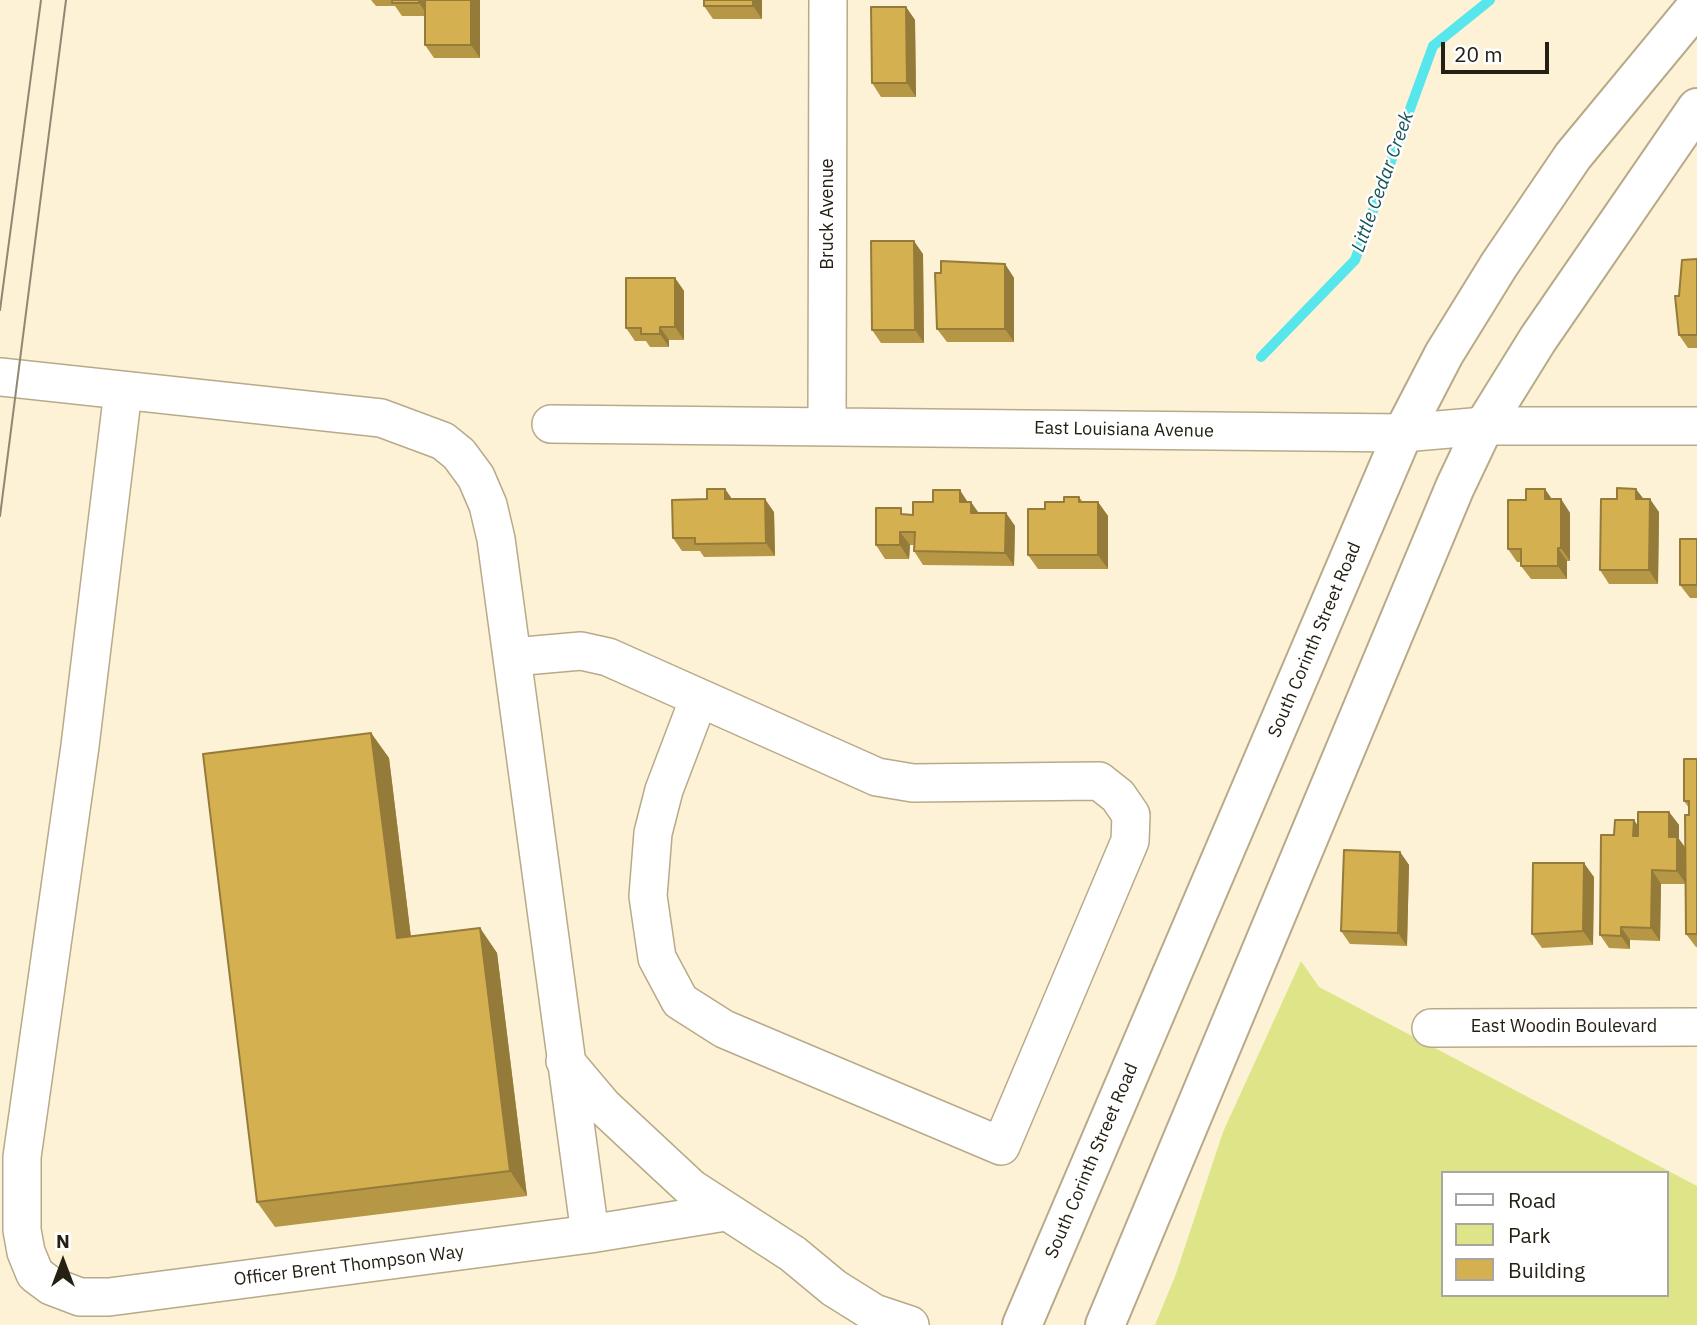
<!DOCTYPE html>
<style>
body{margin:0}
#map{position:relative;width:1697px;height:1325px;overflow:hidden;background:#fdf2d6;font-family:"IBM Plex Sans",sans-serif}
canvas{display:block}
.legend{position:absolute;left:1441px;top:1171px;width:228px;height:126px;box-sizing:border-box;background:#fff;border:2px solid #a8a6a1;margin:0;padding:9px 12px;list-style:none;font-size:21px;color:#252013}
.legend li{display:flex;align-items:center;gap:14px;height:35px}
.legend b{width:35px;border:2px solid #a8a6a1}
.north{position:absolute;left:28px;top:1227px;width:70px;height:70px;-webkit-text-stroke:5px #fff;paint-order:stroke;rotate:0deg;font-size:19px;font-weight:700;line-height:28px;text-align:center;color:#252013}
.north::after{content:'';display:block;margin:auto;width:24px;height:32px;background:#252013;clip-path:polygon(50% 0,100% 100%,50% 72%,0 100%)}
.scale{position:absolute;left:1441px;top:42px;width:108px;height:32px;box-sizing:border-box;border:4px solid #252013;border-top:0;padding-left:9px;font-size:21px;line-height:24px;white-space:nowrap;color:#252013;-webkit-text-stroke:5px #fff;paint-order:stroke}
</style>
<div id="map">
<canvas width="1697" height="1325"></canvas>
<ul class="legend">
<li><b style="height:9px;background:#fff"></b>Road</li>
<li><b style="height:19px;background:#dee588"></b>Park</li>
<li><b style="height:19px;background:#d4b051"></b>Building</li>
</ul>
<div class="north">N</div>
<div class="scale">20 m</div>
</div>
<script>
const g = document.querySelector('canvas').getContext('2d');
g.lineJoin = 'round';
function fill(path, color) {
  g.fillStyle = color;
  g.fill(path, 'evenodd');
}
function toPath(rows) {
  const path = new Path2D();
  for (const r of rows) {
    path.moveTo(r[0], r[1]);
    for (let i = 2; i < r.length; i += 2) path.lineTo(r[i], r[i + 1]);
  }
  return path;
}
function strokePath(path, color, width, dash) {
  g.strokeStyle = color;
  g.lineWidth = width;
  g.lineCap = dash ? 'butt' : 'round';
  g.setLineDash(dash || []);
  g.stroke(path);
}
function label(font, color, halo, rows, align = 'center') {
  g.font = font + ' "IBM Plex Sans",sans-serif';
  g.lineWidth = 5;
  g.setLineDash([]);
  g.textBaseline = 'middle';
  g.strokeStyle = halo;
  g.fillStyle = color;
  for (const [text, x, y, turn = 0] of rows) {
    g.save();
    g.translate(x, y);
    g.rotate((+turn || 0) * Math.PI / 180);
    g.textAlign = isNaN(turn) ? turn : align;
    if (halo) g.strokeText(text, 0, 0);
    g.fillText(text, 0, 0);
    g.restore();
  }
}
fill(toPath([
 [1301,961,1319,987,1697,1186,1697,1325,1155,1325,1176,1274,1223,1132],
 [1443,1173,1667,1173,1667,1295,1443,1295]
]), '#dee588');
strokePath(toPath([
 [1261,357,1355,260,1433,46,1490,0]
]), '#57e6ec', 10);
const minor = toPath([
 [0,377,381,418,443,441,459,454,476,477,488,505,496,539,590,1234],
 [123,391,80,746,22,1157,22,1230,26,1252,35,1274,51,1286,80,1297,109,1297,590,1234,725,1212],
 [551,424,1403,433,1484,426,1697,426],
 [827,427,828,0],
 [513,657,581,651,608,657,877,777,913,783,1099,781,1118,796,1131,815,1130,841,1001,1146,724,1029,680,1001,657,958,648,896,653,833,664,790,699,698],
 [1431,1028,1697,1027],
 [565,1061,603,1106,691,1188,793,1254,834,1288,874,1313,910,1325]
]);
const major = toPath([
 [1022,1325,1403,433,1444,354,1499,265,1573,156,1697,6],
 [1105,1325,1455,487,1484,426,1538,339,1697,108]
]);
strokePath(minor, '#b8aa89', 40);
strokePath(major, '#b8aa89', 42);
strokePath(minor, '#fff', 37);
strokePath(major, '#fff', 38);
strokePath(toPath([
 [0,310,41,0],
 [0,516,66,0]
]), '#908873', 2);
fill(toPath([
 [371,0,480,0,480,58,434,58,425,45,425,16,402,16,395,6,376,6],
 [704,0,762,0,762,19,713,19,704,6],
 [906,7,915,20,916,97,881,97,872,83],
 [923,254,924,343,881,343,872,330],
 [1697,259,1697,348,1688,348,1679,335,1679,296],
 [1005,264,1014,278,1014,342,947,342,937,329,941,273],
 [675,278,684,291,684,340,669,340,669,347,650,347,646,341,635,341,626,328],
 [725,489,732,499,774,512,775,556,704,557,700,551,682,551,673,538,707,499],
 [1079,497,1083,502,1098,502,1108,516,1108,569,1038,569,1028,555,1045,509],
 [1552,499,1561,499,1570,513,1570,561,1567,561,1567,579,1531,579,1521,566,1521,562,1517,562,1508,549],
 [1644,499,1659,512,1658,584,1609,584,1600,570],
 [968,502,971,502,979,513,1006,513,1015,526,1014,566,923,565,914,551,914,545,910,545,909,559,885,559,876,545,905,514,913,515],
 [1697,539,1697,598,1690,598,1680,585],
 [371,733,389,758,411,937,480,928,497,953,527,1196,275,1227,257,1202],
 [1697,759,1697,947,1696,947,1686,934,1686,884,1661,884,1660,941,1630,940,1630,949,1609,948,1600,935,1614,835,1638,826,1669,812,1679,825,1679,839,1686,849,1689,808,1684,801],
 [1400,852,1409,865,1407,946,1350,944,1341,931],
 [1594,877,1593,945,1542,948,1532,934]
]), '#b69746');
fill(toPath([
 [419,0,428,0,428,16,419,3],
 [471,0,480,0,480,58,471,45],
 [753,0,762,0,762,19,753,6],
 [906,7,915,20,916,97,907,83],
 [914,241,923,254,924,343,915,330],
 [1005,264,1014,278,1014,342,1005,329],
 [675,278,684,291,684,340,675,327],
 [660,327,669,340,669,347,660,334],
 [725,489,734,502,725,499],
 [1545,489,1554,502,1545,499],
 [1636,489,1646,502,1636,499],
 [960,490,969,504,960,502],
 [765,499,774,512,775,556,766,543],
 [1561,499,1570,513,1570,561,1561,548],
 [1650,499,1659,512,1658,584,1649,570],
 [971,502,980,516,971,513],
 [1098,502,1108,516,1108,569,1098,555],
 [1006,513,1015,526,1014,566,1005,553],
 [900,532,910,545,909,559,900,545],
 [1558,548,1567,561,1567,579,1558,566],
 [371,733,389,758,414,963,397,938],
 [1669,812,1679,825,1679,839,1687,850,1686,884,1677,871,1669,837],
 [1634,820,1643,833,1643,849,1633,836],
 [1400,852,1409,865,1407,946,1398,933],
 [1584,863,1594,877,1593,945,1583,931],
 [1652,870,1661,884,1660,941,1651,928],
 [1621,927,1630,940,1630,949,1621,936],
 [480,928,497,953,527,1196,510,1171]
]), '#947b39');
const building = toPath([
 [392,0,419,0,419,3,392,3,392,0],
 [425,0,471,0,471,45,425,45,425,0],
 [704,0,753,0,753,6,704,6,704,0],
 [871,7,906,7,907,83,872,83,871,7],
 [871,241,914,241,915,330,872,330,871,241],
 [1697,259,1697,335,1679,335,1675,296,1679,296,1682,260,1697,259],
 [941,261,1005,264,1005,329,937,329,935,273,941,273,941,261],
 [626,278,675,278,675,327,660,327,660,334,641,334,641,328,626,328,626,278],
 [1617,488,1636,489,1636,499,1650,499,1649,570,1600,570,1601,499,1617,499,1617,488],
 [707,489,725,489,725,499,765,499,766,543,695,544,695,538,673,538,672,500,707,499,707,489],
 [1526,489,1545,489,1545,499,1561,499,1561,548,1558,548,1558,566,1521,566,1521,549,1508,549,1508,500,1526,500,1526,489],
 [933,490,960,490,960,502,971,502,971,513,1006,513,1005,553,914,551,915,532,900,532,900,545,876,545,876,508,901,508,901,514,913,515,913,502,933,502,933,490],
 [1064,497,1079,497,1079,502,1098,502,1098,555,1028,555,1028,509,1045,509,1045,502,1064,502,1064,497],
 [1680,539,1697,539,1697,585,1680,585,1680,539],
 [371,733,397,938,480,928,510,1171,257,1202,203,754,371,733],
 [1684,759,1697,759,1697,934,1686,934,1685,815,1689,815,1689,801,1684,801,1684,759],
 [1638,812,1669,812,1669,837,1677,837,1677,871,1652,870,1651,928,1621,927,1621,936,1600,935,1601,835,1614,835,1615,820,1634,820,1633,836,1638,836,1638,812],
 [1344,850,1400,852,1398,933,1341,931,1344,850],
 [1533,863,1584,863,1583,931,1532,934,1533,863]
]);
fill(building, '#d4b051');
strokePath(building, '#947b39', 2);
label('18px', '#252013', '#fff', [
 ["Bruck Avenue",828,214,-90],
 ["East Louisiana Avenue",1124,430,1],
 ["South Corinth Street Road",1315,640,-67],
 ["East Woodin Boulevard",1564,1027],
 ["South Corinth Street Road",1092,1161,-67],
 ["Officer Brent Thompson Way",349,1266,-7]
]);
label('italic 19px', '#165355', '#fff', [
 ["Little Cedar Creek",1383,182,-70]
]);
</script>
